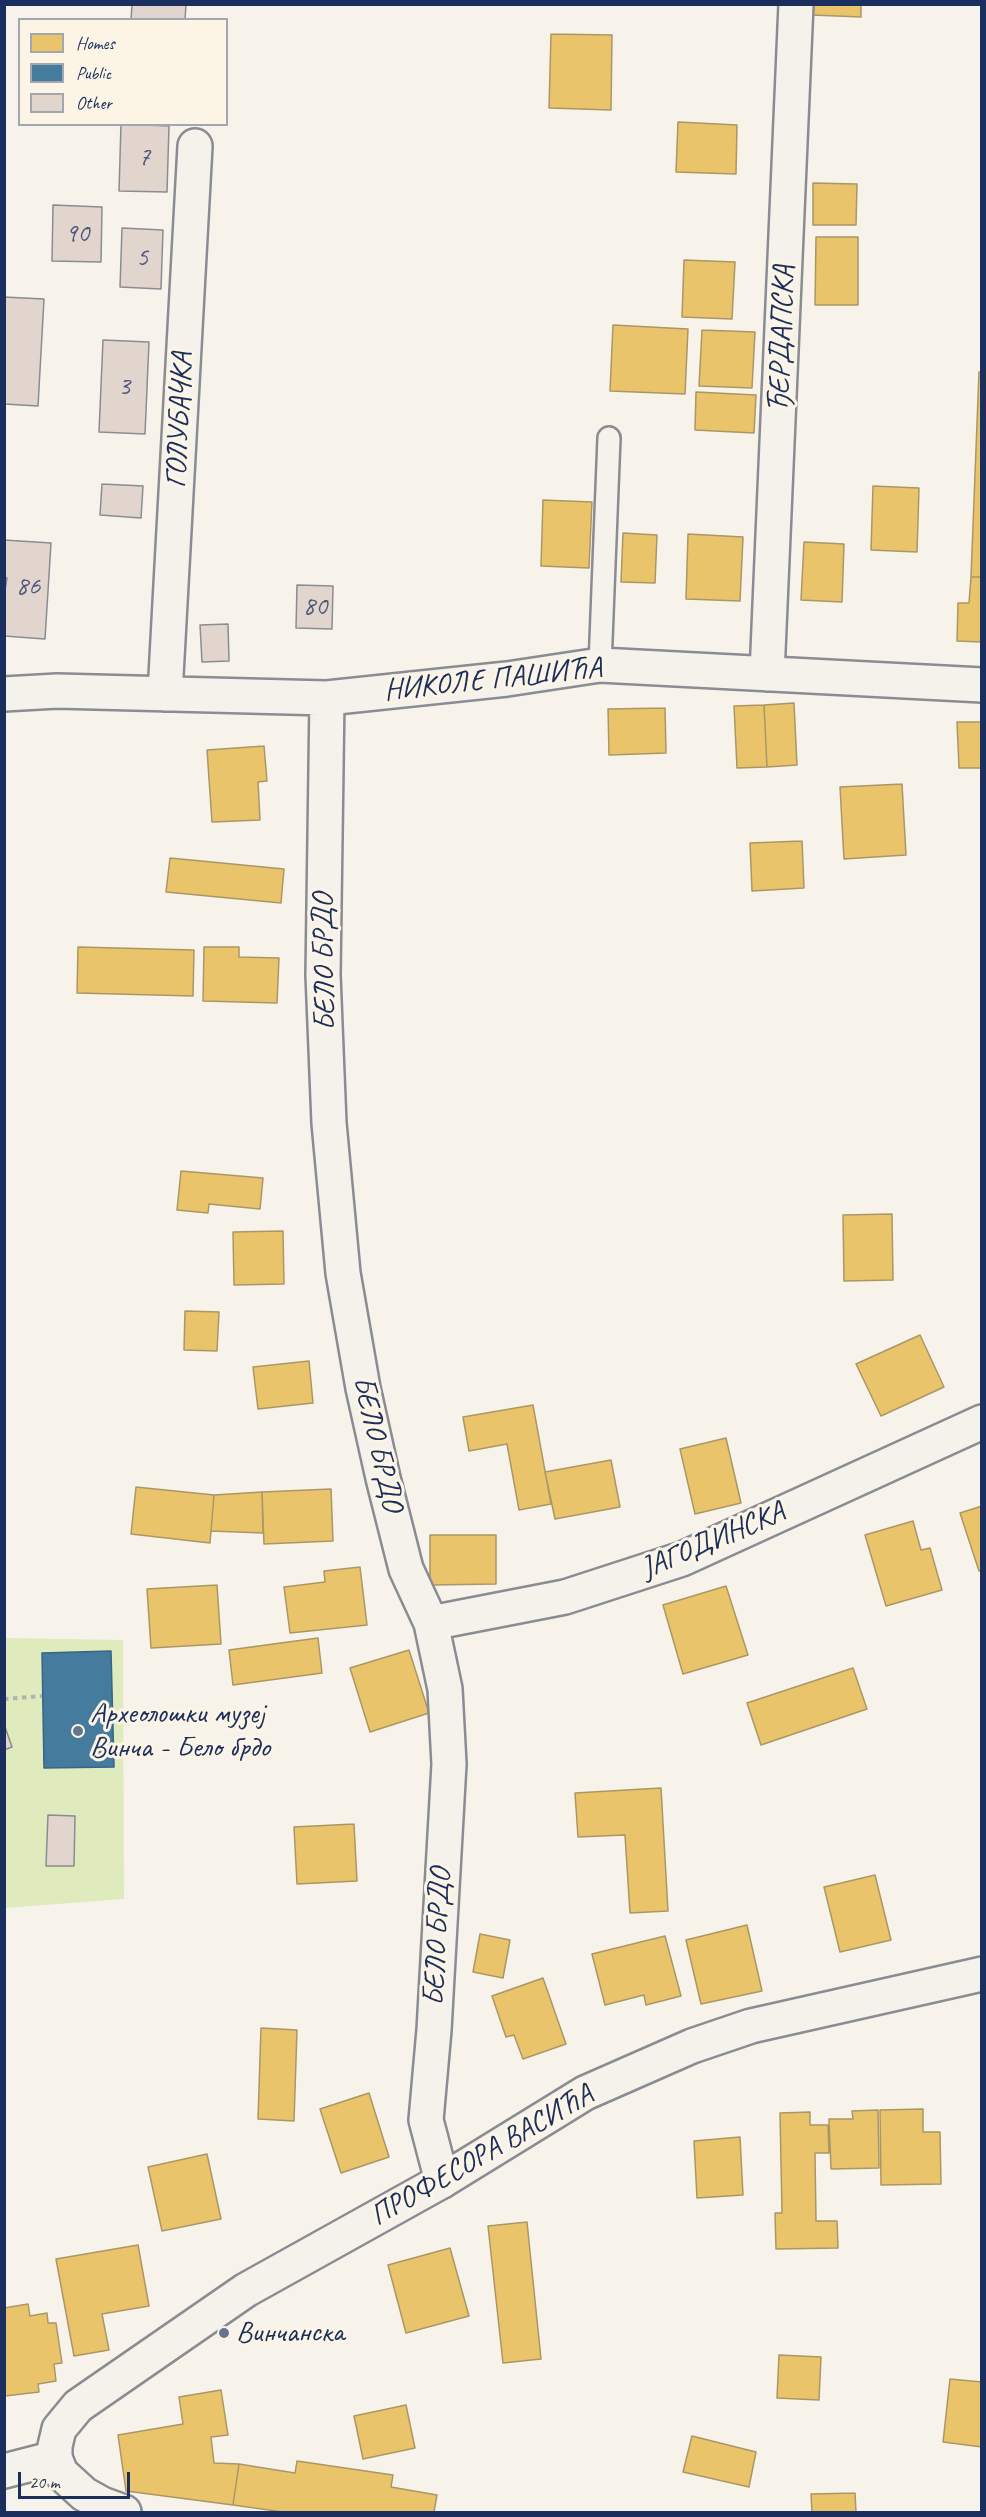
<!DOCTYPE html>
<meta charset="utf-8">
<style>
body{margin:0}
#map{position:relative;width:986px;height:2517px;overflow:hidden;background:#f7f3ea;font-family:Caveat,sans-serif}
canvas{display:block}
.frame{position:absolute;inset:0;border:6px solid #1b2f5e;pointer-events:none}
.legend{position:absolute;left:18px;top:18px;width:210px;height:108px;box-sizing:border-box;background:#fcf5e5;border:2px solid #a2a6af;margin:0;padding:8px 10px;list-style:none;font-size:18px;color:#1b2f5e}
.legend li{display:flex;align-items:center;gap:12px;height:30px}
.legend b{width:30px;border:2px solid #a2a6af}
.scale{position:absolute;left:18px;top:2472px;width:112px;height:27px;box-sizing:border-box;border:3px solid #1b2f5e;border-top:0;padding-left:8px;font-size:18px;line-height:21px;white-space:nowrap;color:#1b2f5e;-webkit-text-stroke:4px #fcf5e5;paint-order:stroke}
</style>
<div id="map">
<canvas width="986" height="2517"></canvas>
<div class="frame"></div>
<ul class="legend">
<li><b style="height:16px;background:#e9c46a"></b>Homes</li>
<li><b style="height:16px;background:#457b9d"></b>Public</li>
<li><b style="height:16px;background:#e2d5cd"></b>Other</li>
</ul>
<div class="scale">20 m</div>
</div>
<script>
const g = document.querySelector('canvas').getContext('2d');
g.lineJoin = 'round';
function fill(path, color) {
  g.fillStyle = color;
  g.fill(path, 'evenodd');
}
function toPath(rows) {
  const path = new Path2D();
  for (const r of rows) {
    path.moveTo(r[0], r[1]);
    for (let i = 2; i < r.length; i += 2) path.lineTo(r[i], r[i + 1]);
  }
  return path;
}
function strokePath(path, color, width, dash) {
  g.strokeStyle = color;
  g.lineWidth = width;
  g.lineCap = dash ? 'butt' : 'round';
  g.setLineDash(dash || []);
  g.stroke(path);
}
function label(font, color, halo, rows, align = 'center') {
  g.font = font + ' Caveat,sans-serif';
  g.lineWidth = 6;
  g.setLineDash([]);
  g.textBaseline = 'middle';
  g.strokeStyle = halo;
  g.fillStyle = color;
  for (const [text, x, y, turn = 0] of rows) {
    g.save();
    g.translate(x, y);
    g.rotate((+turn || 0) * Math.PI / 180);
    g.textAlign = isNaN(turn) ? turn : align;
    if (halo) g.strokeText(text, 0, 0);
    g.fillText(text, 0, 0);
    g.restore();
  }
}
fill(toPath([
 [5,1638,123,1640,124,1899,5,1908]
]), '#dfeabd');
const homes = toPath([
 [812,4,861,4,861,17,811,15,812,4],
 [551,34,612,35,611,110,549,108,551,34],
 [678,122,737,125,736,174,676,172,678,122],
 [813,183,857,184,856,225,813,225,813,183],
 [816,237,858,237,858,305,815,305,816,237],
 [684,260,735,262,732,319,682,317,684,260],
 [613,325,688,329,685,394,610,391,613,325],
 [702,330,755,332,752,388,699,386,702,330],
 [979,372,982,372,982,577,971,577,979,372],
 [696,392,756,395,754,433,695,430,696,392],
 [873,486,919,488,917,552,871,550,873,486],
 [543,500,592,502,589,568,541,566,543,500],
 [623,533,657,535,655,583,621,582,623,533],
 [688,534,743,537,740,601,686,599,688,534],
 [804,542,844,544,842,602,801,600,804,542],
 [971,577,982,577,982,642,957,641,958,603,969,603,971,577],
 [794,703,797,765,767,767,764,705,794,703],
 [764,705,767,767,737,768,734,706,764,705],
 [665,708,666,753,609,755,608,709,665,708],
 [957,722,982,722,982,768,959,768,957,722],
 [264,746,267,781,258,782,260,820,212,822,207,750,264,746],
 [902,784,906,855,844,859,840,787,902,784],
 [802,841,804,888,752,891,750,843,802,841],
 [170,858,284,869,281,903,166,892,170,858],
 [78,947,194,950,193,996,77,993,78,947],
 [204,947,239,947,239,957,279,958,277,1003,203,1001,204,947],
 [181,1171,263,1178,260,1209,209,1204,208,1213,177,1210,181,1171],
 [892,1214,893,1280,844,1281,843,1215,892,1214],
 [283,1231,284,1284,234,1285,233,1232,283,1231],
 [185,1311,219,1312,217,1351,184,1350,185,1311],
 [920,1335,944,1387,881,1416,856,1364,920,1335],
 [309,1361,313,1403,258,1409,253,1367,309,1361],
 [533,1405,551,1504,519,1510,507,1444,469,1451,463,1417,533,1405],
 [726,1438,741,1503,695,1514,680,1449,726,1438],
 [611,1460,620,1507,555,1519,545,1472,611,1460],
 [136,1487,214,1495,210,1543,131,1534,136,1487],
 [331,1489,333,1541,264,1544,262,1492,331,1489],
 [262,1492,263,1533,211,1531,214,1495,262,1492],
 [982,1506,982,1570,979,1571,960,1513,982,1506],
 [913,1521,921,1550,930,1548,942,1590,886,1606,865,1535,913,1521],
 [430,1535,496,1535,496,1584,430,1585,430,1535],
 [360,1567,367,1625,290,1633,284,1587,325,1582,324,1571,360,1567],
 [217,1585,221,1644,151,1648,147,1589,217,1585],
 [726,1586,748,1655,683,1674,663,1605,726,1586],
 [318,1638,322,1673,233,1685,229,1650,318,1638],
 [409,1650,429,1713,370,1732,350,1668,409,1650],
 [853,1668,867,1709,761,1745,747,1703,853,1668],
 [661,1788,668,1911,630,1913,625,1835,578,1837,575,1793,661,1788],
 [354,1824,357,1881,297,1884,294,1827,354,1824],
 [875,1875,891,1940,840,1952,824,1887,875,1875],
 [747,1925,762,1991,701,2004,686,1940,747,1925],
 [480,1934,510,1940,503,1978,473,1972,480,1934],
 [665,1936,681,1996,646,2005,644,1995,605,2005,592,1954,665,1936],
 [543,1978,566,2044,523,2059,514,2035,506,2037,492,1996,543,1978],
 [261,2028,297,2030,294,2121,258,2119,261,2028],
 [369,2093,389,2157,341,2173,320,2109,369,2093],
 [923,2109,923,2132,940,2132,941,2184,881,2185,880,2110,923,2109],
 [878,2110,879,2168,831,2169,829,2119,853,2119,852,2111,878,2110],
 [810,2112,810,2125,828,2125,829,2153,815,2153,816,2221,837,2221,838,2248,776,2249,775,2213,782,2213,780,2113,810,2112],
 [740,2137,743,2195,697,2198,694,2141,740,2137],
 [207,2154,221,2219,162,2231,148,2167,207,2154],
 [527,2222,541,2359,503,2363,488,2226,527,2222],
 [138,2245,149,2306,102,2314,109,2350,74,2356,56,2259,138,2245],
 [450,2248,469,2316,406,2333,388,2265,450,2248],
 [28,2304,30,2316,47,2313,48,2323,56,2323,62,2363,54,2364,56,2381,38,2384,39,2392,5,2396,4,2308,28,2304],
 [779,2355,821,2357,819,2400,777,2398,779,2355],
 [950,2379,982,2382,982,2447,943,2442,950,2379],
 [221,2390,228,2435,211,2437,214,2463,239,2464,233,2505,126,2491,118,2435,183,2424,179,2397,221,2390],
 [406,2405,415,2448,363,2459,354,2416,406,2405],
 [692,2436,756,2452,749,2487,683,2472,692,2436],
 [297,2461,393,2475,391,2487,437,2495,434,2512,283,2512,233,2505,239,2464,295,2473,297,2461],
 [855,2493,856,2512,812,2512,811,2494,855,2493]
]);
fill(homes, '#e9c46a');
strokePath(homes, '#ab9766', 1.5);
const public = toPath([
 [111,1651,114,1767,44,1768,42,1653,111,1651]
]);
fill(public, '#457b9d');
strokePath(public, '#38648a', 1.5);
const building = toPath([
 [132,4,186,4,185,20,131,20,132,4],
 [121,124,169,126,167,192,119,191,121,124],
 [53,205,102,207,101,262,52,261,53,205],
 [122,228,163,230,161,289,120,287,122,228],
 [4,297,44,299,38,406,4,404,4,297],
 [103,340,149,342,145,434,99,432,103,340],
 [102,484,143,486,141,518,100,515,102,484],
 [4,540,51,543,45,639,4,636,4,597,7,578,4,577,4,540],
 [297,585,333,586,332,629,296,628,297,585],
 [228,624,229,661,202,662,200,625,228,624],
 [4,1724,12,1747,4,1750,4,1724],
 [48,1815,75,1816,74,1866,46,1866,48,1815]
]);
fill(building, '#e2d5cd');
strokePath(building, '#8a8c91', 1.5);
const service = toPath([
 [600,665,609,438]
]);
const minor = toPath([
 [767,674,796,4],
 [4,694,57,691,327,698,507,679,600,665,982,685],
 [165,694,195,146],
 [327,698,323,975,329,1123,343,1273,363,1388,383,1478,406,1569,431,1623,445,1689,449,1764,434,2030,426,2120,442,2181],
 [431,1623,565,1597,682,1559,982,1422],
 [4,2471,55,2458]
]);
const tertiary = toPath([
 [124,2512,102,2504,84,2494,61,2473,55,2458,55,2446,59,2429,78,2406,246,2290,442,2181,585,2093,692,2046,751,2026,982,1974]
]);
strokePath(service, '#8a8c91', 26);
strokePath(minor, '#8a8c91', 38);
strokePath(tertiary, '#8a8c91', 38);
strokePath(toPath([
 [4,1699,42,1696]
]), '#b2b3b4', 4, [4.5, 4.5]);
strokePath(service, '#f5f2ec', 21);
strokePath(minor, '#f5f2ec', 33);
strokePath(tertiary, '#f5f2ec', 33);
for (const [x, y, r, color] of [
 [78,1731,6,"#68748f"],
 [224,2333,6,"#68748f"]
]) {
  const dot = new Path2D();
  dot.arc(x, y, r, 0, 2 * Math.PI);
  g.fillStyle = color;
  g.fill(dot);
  strokePath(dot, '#fcf5e5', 2);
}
label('27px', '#4d587a', null, [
 ["7",144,158],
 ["90",77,234],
 ["5",142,258],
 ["3",124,387],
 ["86",28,587],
 ["80",315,607]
]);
label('30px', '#1b2f5e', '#fcf5e5', [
 ["ЂЕРДАПСКА",782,339,-88],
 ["ГОЛУБАЧКА",180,420,-87],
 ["НИКОЛЕ ПАШИЋА",493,680,-6],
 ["БЕЛО БРДО",325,962,-91],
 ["БЕЛО БРДО",377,1444,77],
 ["ЈАГОДИНСКА",713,1541,-23],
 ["БЕЛО БРДО",438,1937,-87],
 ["ПРОФЕСОРА ВАСИЋА",482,2156,-30]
]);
label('30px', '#1b2f5e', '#fcf5e5', [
 ["Археолошки музеј",90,1714],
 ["Винча - Бело брдо",90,1748],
 ["Винчанска",236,2333]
], 'left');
</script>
